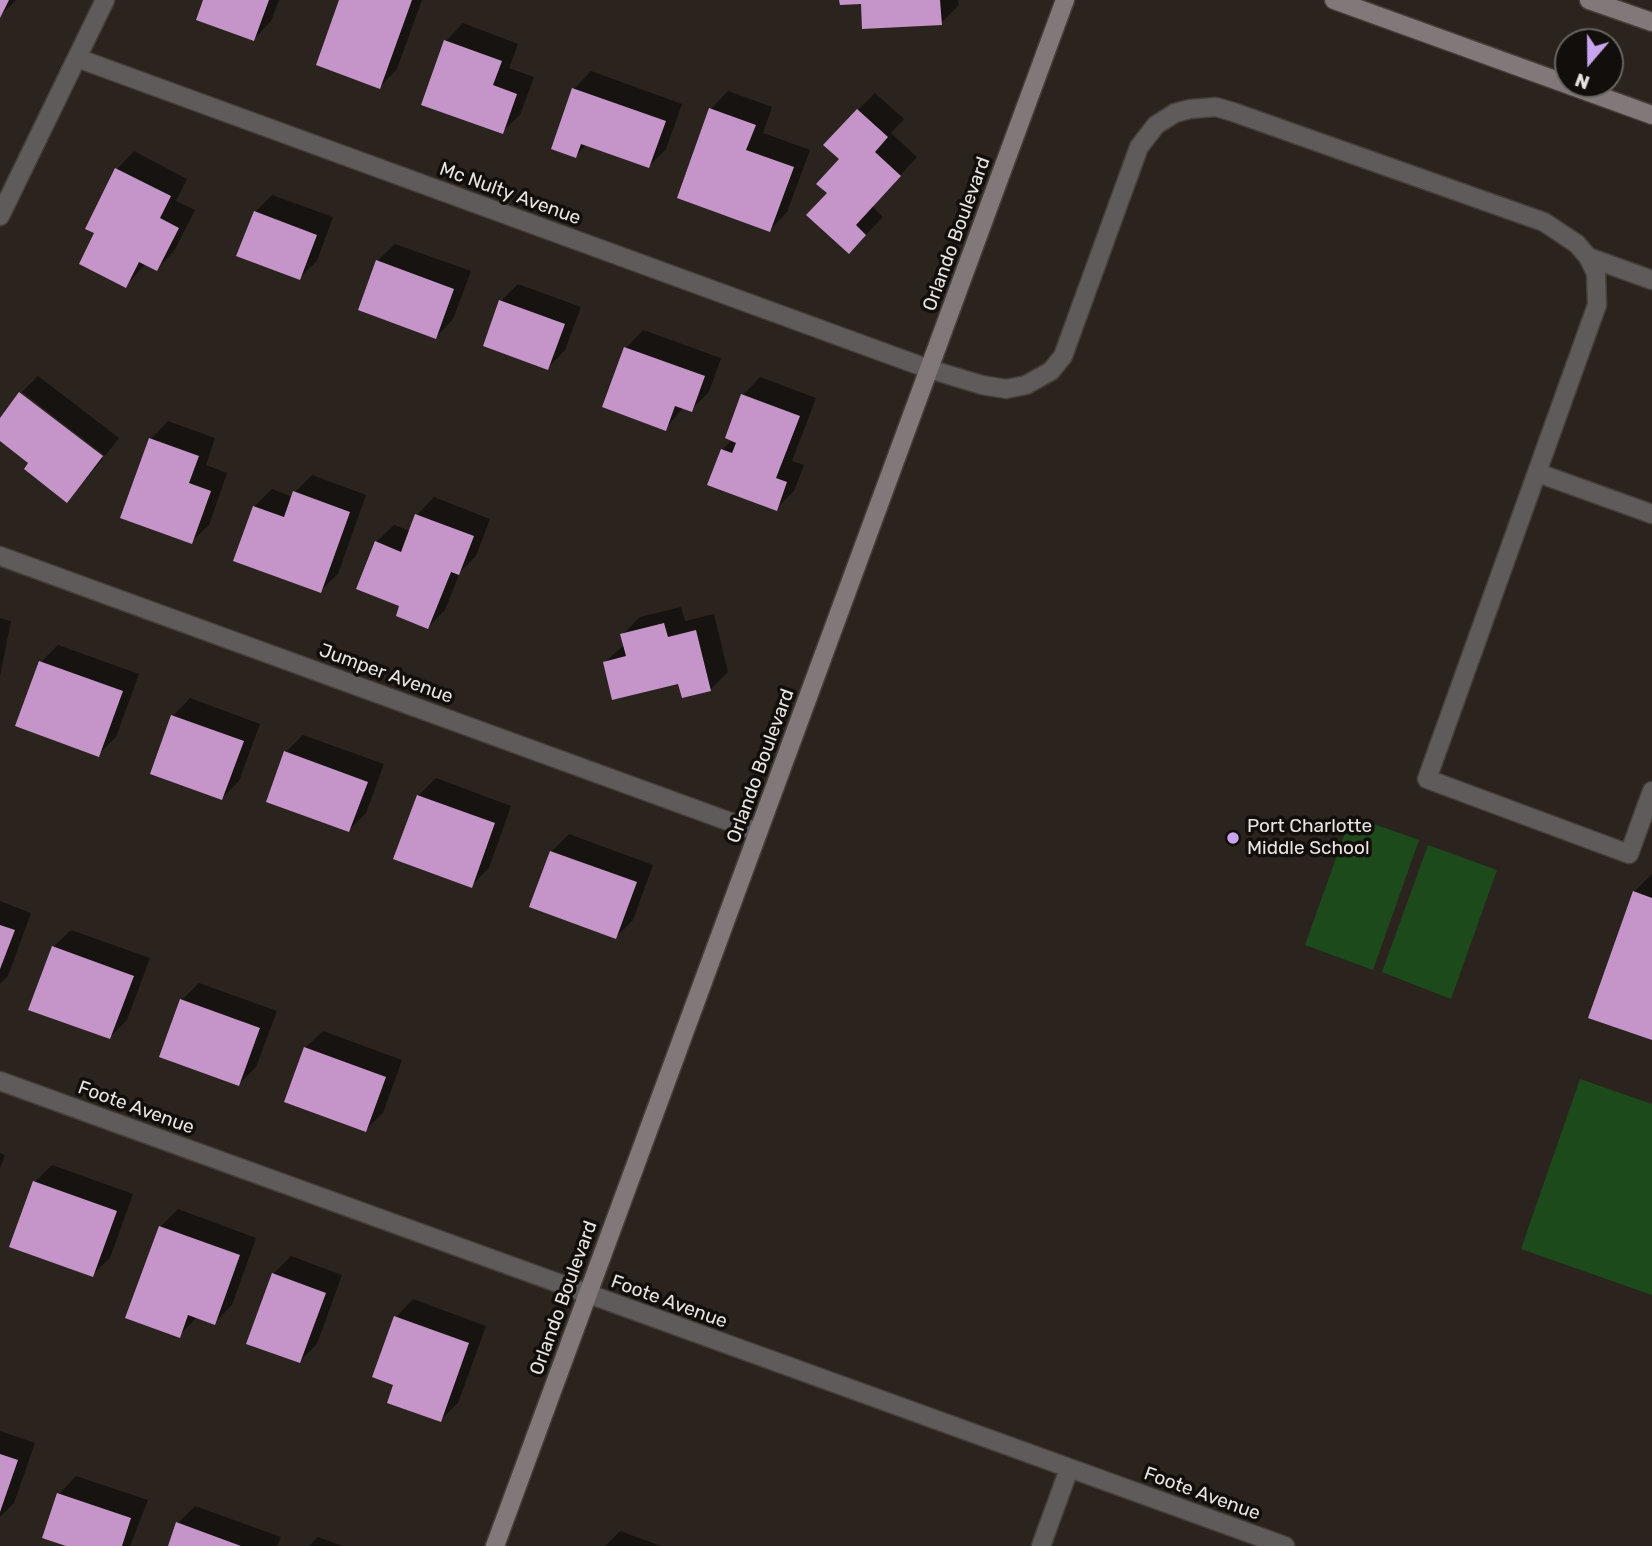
<!DOCTYPE html>
<style>
body{margin:0}
#map{position:relative;width:1652px;height:1546px;overflow:hidden;background:#2b241e;font-family:Rubik,sans-serif}
canvas{display:block}
.north{position:absolute;left:1554px;top:28px;width:70px;height:70px;box-sizing:border-box;background:#110e0b;border:2px solid #676460;border-radius:50%;rotate:200deg;font-size:19px;font-weight:700;line-height:28px;text-align:center;color:#e8e4e0}
.north::after{content:'';display:block;margin:auto;width:24px;height:32px;background:#c7a6ef;clip-path:polygon(50% 0,100% 100%,50% 72%,0 100%)}
</style>
<div id="map">
<canvas width="1652" height="1546"></canvas>
<div class="north">N</div>
</div>
<script>
const g = document.querySelector('canvas').getContext('2d');
g.lineJoin = 'round';
function fill(path, color) {
  g.fillStyle = color;
  g.fill(path, 'evenodd');
}
function toPath(rows) {
  const path = new Path2D();
  for (const r of rows) {
    path.moveTo(r[0], r[1]);
    for (let i = 2; i < r.length; i += 2) path.lineTo(r[i], r[i + 1]);
  }
  return path;
}
function strokePath(path, color, width, dash) {
  g.strokeStyle = color;
  g.lineWidth = width;
  g.lineCap = dash ? 'butt' : 'round';
  g.setLineDash(dash || []);
  g.stroke(path);
}
function label(font, color, halo, rows, align = 'center') {
  g.font = font + ' Rubik,sans-serif';
  g.lineWidth = 7;
  g.setLineDash([]);
  g.textBaseline = 'middle';
  g.strokeStyle = halo;
  g.fillStyle = color;
  for (const [text, x, y, turn = 0] of rows) {
    g.save();
    g.translate(x, y);
    g.rotate((+turn || 0) * Math.PI / 180);
    g.textAlign = isNaN(turn) ? turn : align;
    if (halo) g.strokeText(text, 0, 0);
    g.fillText(text, 0, 0);
    g.restore();
  }
}
fill(toPath([
 [1351,816,1419,840,1373,970,1305,945],
 [1428,845,1497,870,1451,999,1382,972],
 [1580,1079,1652,1104,1652,1295,1521,1249]
]), '#1c4a1b');
fill(toPath([
 [0,0,16,0,0,16],
 [205,0,279,0,271,21,254,39],
 [341,0,422,0,397,69,380,87],
 [841,0,958,0,959,5,941,23,862,2],
 [463,23,518,44,509,68,534,77,520,115,502,132,446,41],
 [591,71,682,104,666,149,649,166,587,144,576,156,574,89],
 [728,91,772,107,763,133,810,150,787,212,770,230,711,109],
 [875,93,904,119,891,133,917,157,872,206,883,217,849,252,829,192,858,110],
 [134,151,187,179,176,201,195,210,174,251,157,269,146,263,126,286,97,233,87,228,117,169],
 [272,195,333,217,317,261,299,278,255,212],
 [395,244,471,271,453,319,436,337,377,261],
 [518,284,581,307,565,350,548,368,501,301],
 [643,330,721,358,709,392,691,410,684,407,665,429,604,406,626,348],
 [38,376,119,438,105,456,22,392],
 [760,377,816,398,792,461,804,465,794,491,776,509,722,450,733,439,727,437,743,395],
 [21,395,103,459,67,500,31,463,0,439,0,421],
 [168,421,215,438,206,465,227,473,209,525,191,542,151,439],
 [312,475,366,495,338,574,320,591,254,507,272,489,293,497,295,492],
 [434,497,490,519,476,556,460,572,445,610,428,627,402,605,376,542,394,525,410,531,417,515],
 [681,607,685,621,714,614,728,672,710,690,605,662,625,644,622,635,640,617],
 [0,618,11,621,0,676],
 [58,645,139,674,116,737,98,755,41,662],
 [190,698,260,724,239,781,222,798,173,716],
 [303,735,384,764,366,813,349,830,286,752],
 [436,778,511,806,489,868,471,886,418,796],
 [569,834,653,865,633,920,616,937,551,852],
 [1652,874,1652,1039,1634,892],
 [0,901,31,913,8,976,0,984],
 [71,930,150,958,127,1020,110,1037,53,947],
 [199,983,277,1011,256,1067,239,1084,182,1000],
 [323,1031,402,1060,383,1113,365,1130,305,1048],
 [0,1153,5,1155,0,1168],
 [52,1165,133,1194,110,1258,92,1275,35,1182],
 [178,1209,256,1238,232,1305,214,1323,197,1317,179,1336,160,1227],
 [291,1256,342,1275,317,1344,300,1361,273,1274],
 [413,1299,486,1326,458,1403,440,1420,395,1384,396,1317],
 [0,1431,35,1443,14,1503,0,1517],
 [76,1476,148,1500,130,1546,71,1546,44,1537,59,1494],
 [195,1506,281,1537,277,1546,170,1546,178,1523],
 [620,1531,661,1546,605,1546],
 [318,1537,343,1546,309,1546]
]), '#0007');
fill(toPath([
 [0,0,9,0,0,18],
 [203,0,269,0,254,41,196,20],
 [339,0,412,0,380,89,316,65],
 [839,0,940,0,942,25,862,29,861,4,840,5],
 [444,40,502,61,493,85,517,94,503,134,421,105],
 [572,88,666,121,649,168,581,144,576,158,551,149],
 [709,108,756,125,746,150,794,167,770,232,677,198],
 [857,109,888,137,875,152,901,176,856,225,866,235,849,254,806,215,827,193,816,184,839,159,823,145],
 [115,168,171,196,160,218,179,228,157,271,139,262,126,288,79,264,94,233,85,229],
 [254,211,317,235,300,280,236,256],
 [376,260,454,289,436,339,358,310],
 [499,300,565,324,548,370,483,346],
 [624,347,705,376,692,412,675,406,666,431,602,407],
 [19,392,103,456,67,503,24,469,28,463,0,441,0,418],
 [741,394,800,416,776,478,787,482,777,511,707,485,721,449,732,453,736,443,725,438],
 [149,438,199,456,189,483,211,491,192,544,120,518],
 [293,491,350,512,321,593,233,561,253,506,284,517],
 [415,514,474,536,459,575,451,572,428,629,396,616,399,606,356,589,375,541,401,552],
 [664,623,668,637,696,630,711,691,682,698,678,684,612,700,603,662,626,656,620,634],
 [39,661,123,691,99,757,15,726],
 [171,715,244,741,222,800,150,774],
 [284,751,368,782,349,832,266,802],
 [417,795,495,823,472,888,393,859],
 [550,851,637,882,616,939,529,907],
 [1633,891,1652,898,1652,1040,1588,1018],
 [0,925,15,930,0,969],
 [52,946,134,976,110,1039,28,1010],
 [180,999,260,1028,239,1086,159,1057],
 [304,1047,386,1077,366,1132,284,1102],
 [33,1181,117,1211,93,1277,9,1247],
 [159,1226,240,1255,215,1325,188,1315,180,1338,125,1318],
 [272,1273,326,1293,300,1363,246,1344],
 [394,1316,469,1343,441,1422,387,1403,393,1385,372,1377],
 [0,1454,18,1460,0,1512],
 [57,1493,131,1518,122,1546,66,1546,42,1538],
 [176,1522,241,1546,168,1546]
]), '#c595ca');
const lane = toPath([
 [1588,257,1652,280],
 [929,369,982,385,1006,389,1026,385,1051,371,1063,356,1139,147,1156,125,1175,113,1190,109,1216,107,1233,112,1544,222,1577,244,1588,257,1596,273,1597,305,1427,779,1629,854,1652,791],
 [1538,473,1652,514]
]);
const street = toPath([
 [77,58,929,369],
 [0,216,105,0],
 [0,556,758,832],
 [0,1081,1285,1546],
 [1041,1546,1069,1469]
]);
const secondary = toPath([
 [1334,0,1652,115],
 [1589,0,1652,22],
 [495,1546,1065,0]
]);
strokePath(lane, '#453f39', 21);
strokePath(street, '#453f39', 21);
strokePath(secondary, '#453f39', 21);
strokePath(lane, '#605b5b', 18);
strokePath(street, '#605b5b', 18);
strokePath(secondary, '#817879', 18);
for (const [x, y, r, color] of [
 [1233,838,7,"#c7a6ef"]
]) {
  const dot = new Path2D();
  dot.arc(x, y, r, 0, 2 * Math.PI);
  g.fillStyle = color;
  g.fill(dot);
  strokePath(dot, '#110e0b', 2.5);
}
label('19px', '#e8e4e0', '#110e0b', [
 ["Mc Nulty Avenue",510,194,20],
 ["Orlando Boulevard",957,234,-70],
 ["Jumper Avenue",386,674,20],
 ["Orlando Boulevard",761,766,-70],
 ["Foote Avenue",136,1108,20],
 ["Orlando Boulevard",564,1298,-70],
 ["Foote Avenue",669,1302,20],
 ["Foote Avenue",1202,1494,20]
]);
label('19px', '#e8e4e0', '#110e0b', [
 ["Port Charlotte",1247,827],
 ["Middle School",1247,849]
], 'left');
</script>
